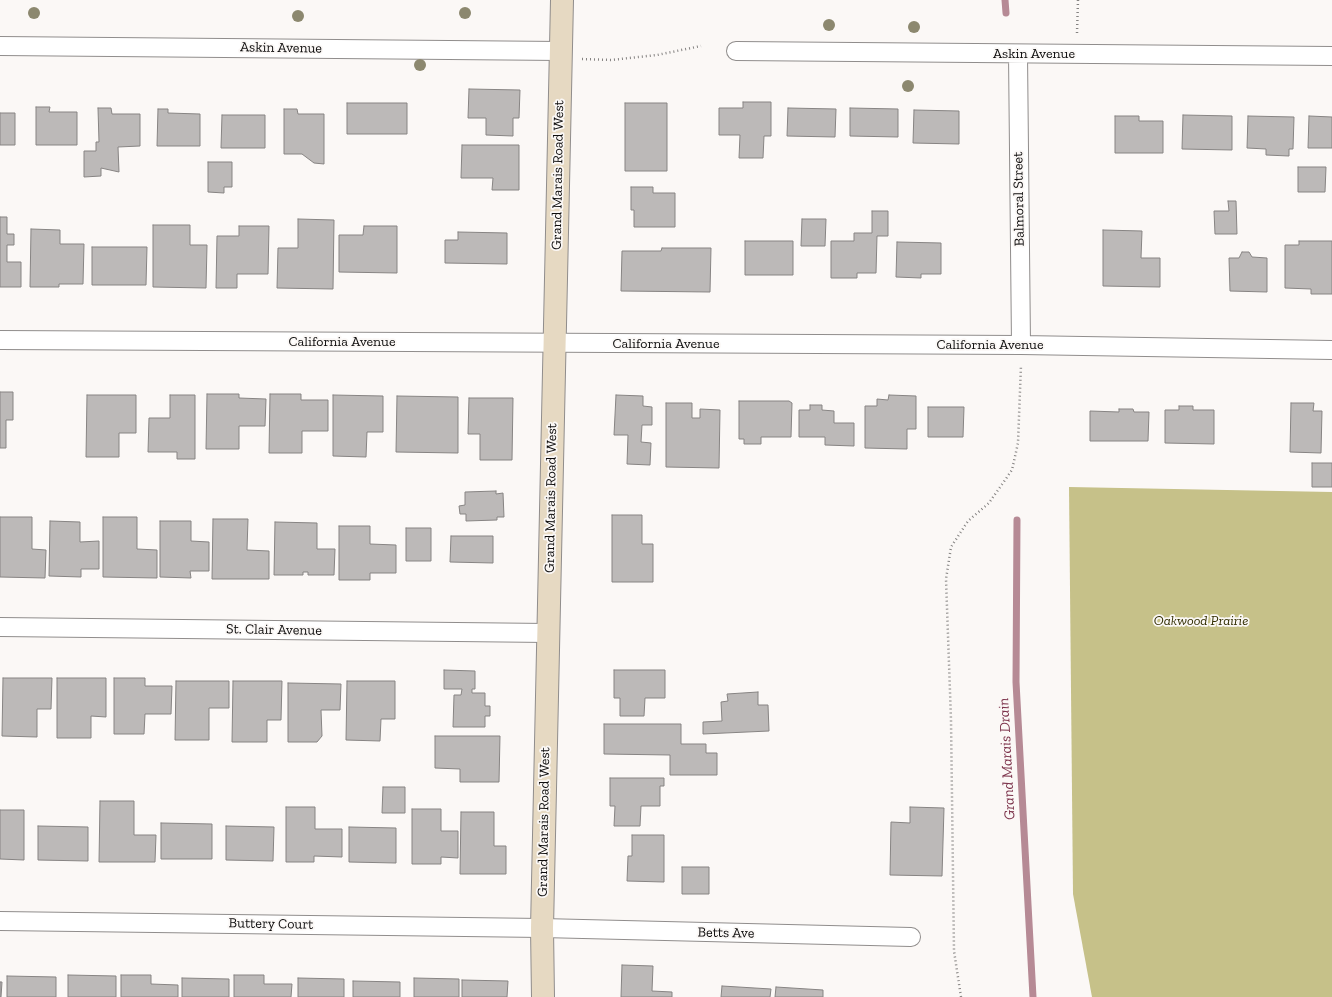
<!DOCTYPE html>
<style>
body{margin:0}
canvas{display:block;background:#fbf8f6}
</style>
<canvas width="1332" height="997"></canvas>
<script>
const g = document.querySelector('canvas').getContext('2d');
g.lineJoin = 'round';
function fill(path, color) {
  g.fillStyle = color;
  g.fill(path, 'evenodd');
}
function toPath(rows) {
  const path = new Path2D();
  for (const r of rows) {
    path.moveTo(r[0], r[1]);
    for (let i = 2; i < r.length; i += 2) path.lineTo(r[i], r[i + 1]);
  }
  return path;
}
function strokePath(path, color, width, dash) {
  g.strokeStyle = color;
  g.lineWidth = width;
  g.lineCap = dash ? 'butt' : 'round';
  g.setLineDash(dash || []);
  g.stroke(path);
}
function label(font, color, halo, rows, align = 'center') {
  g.font = font + ' "Zilla Slab",serif';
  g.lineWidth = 3.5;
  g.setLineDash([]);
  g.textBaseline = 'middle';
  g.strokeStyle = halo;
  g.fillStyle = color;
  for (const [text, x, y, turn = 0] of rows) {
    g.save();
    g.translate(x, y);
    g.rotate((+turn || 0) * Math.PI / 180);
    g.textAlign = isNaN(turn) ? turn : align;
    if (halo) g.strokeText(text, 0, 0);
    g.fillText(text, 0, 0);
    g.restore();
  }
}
fill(toPath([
 [1069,487,1332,492,1332,997,1092,997,1073,894]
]), '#c6c189');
strokePath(toPath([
 [1005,0,1006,13],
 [1017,520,1016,682,1033,997]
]), '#b68a95', 7);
const building = toPath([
 [469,89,520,90,519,118,513,118,513,136,486,135,486,118,468,118,469,89],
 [743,102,771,102,771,136,764,136,763,158,739,158,740,135,719,135,719,108,743,108,743,102],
 [347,103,407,103,407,134,347,134,347,103],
 [625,103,667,103,667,171,625,171,625,103],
 [36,107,50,107,49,112,77,112,77,145,36,145,36,107],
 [98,108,111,108,112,114,140,114,140,146,118,147,119,172,101,168,101,176,84,177,84,151,96,151,96,142,99,142,98,108],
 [788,108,836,109,835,137,787,136,788,108],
 [850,108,898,109,898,137,850,136,850,108],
 [158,109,168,109,168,113,200,114,200,146,157,146,158,109],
 [284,109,297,109,298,114,324,114,324,164,314,163,302,154,284,154,284,109],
 [914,110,959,111,959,144,913,143,914,110],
 [0,113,15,113,15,145,0,145,0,113],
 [222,115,265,115,265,148,221,148,222,115],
 [1183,115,1232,116,1232,150,1182,149,1183,115],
 [1115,116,1139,116,1139,121,1163,121,1163,153,1115,153,1115,116],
 [1248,116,1294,117,1293,149,1289,149,1289,156,1266,155,1266,149,1247,148,1248,116],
 [1309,116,1332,117,1332,148,1308,148,1309,116],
 [462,145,519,145,519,190,492,190,493,178,461,178,462,145],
 [208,162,232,162,232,187,224,187,224,193,208,192,208,162],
 [1298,167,1326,167,1325,192,1298,192,1298,167],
 [631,187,653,187,653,193,675,193,675,227,634,227,634,210,631,210,631,187],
 [1228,201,1236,201,1237,234,1215,234,1214,211,1229,211,1228,201],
 [872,211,888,211,888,236,877,236,876,273,857,273,857,278,831,278,831,241,854,241,854,233,872,233,872,211],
 [0,217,7,217,7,234,14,234,14,245,7,245,7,262,21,262,21,287,0,287,0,217],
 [298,219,334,220,333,289,277,288,278,248,298,248,298,219],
 [802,219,826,219,825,246,801,246,802,219],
 [153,225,190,225,190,245,207,245,206,288,153,287,153,225],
 [239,226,269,226,268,274,237,274,237,288,216,288,217,236,239,236,239,226],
 [364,226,397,226,397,273,339,272,339,235,363,235,364,226],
 [31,229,60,230,60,244,84,244,83,284,59,284,59,287,30,287,31,229],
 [1103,230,1142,231,1141,258,1160,258,1160,287,1103,286,1103,230],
 [458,232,507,233,507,264,445,263,445,240,458,240,458,232],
 [745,241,793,241,793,275,745,275,745,241],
 [1299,241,1332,241,1332,294,1311,294,1311,289,1285,288,1285,245,1299,245,1299,241],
 [897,242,941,243,941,274,921,274,921,278,896,277,897,242],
 [92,247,147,247,146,285,92,285,92,247],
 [662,248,711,248,710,292,621,291,622,251,661,251,662,248],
 [1242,252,1249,252,1252,257,1267,258,1267,292,1230,291,1229,258,1239,258,1242,252],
 [0,392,13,392,13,420,6,420,6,448,0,448,0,392],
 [207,394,239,394,239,398,266,399,265,426,239,426,239,449,206,449,207,394],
 [270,394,301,394,301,400,328,400,328,431,302,431,302,453,269,453,270,394],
 [87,395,136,395,136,433,119,433,119,457,86,457,87,395],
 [170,395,195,395,195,459,177,459,177,452,148,452,149,418,170,418,170,395],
 [333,395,383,396,383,432,367,432,366,457,333,456,333,395],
 [616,395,643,396,643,406,652,407,652,425,642,425,641,442,651,443,650,465,627,464,628,435,614,435,616,395],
 [889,395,916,396,916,429,907,429,907,449,865,448,865,406,877,406,877,399,888,400,889,395],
 [397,396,458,397,458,453,396,452,397,396],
 [469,398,513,398,512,460,480,460,480,434,468,434,469,398],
 [739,401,789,401,792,403,791,437,761,437,761,444,744,444,744,439,739,439,739,401],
 [666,403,692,403,692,418,700,418,700,409,720,410,719,468,666,467,666,403],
 [1291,403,1314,403,1313,411,1322,411,1321,453,1290,452,1291,403],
 [810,405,822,405,822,410,834,411,834,423,854,423,854,446,825,445,825,437,799,437,799,410,810,410,810,405],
 [1179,406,1193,406,1193,410,1214,410,1214,444,1165,443,1165,410,1179,410,1179,406],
 [928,407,964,407,963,437,928,437,928,407],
 [1119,409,1133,409,1134,412,1149,412,1148,441,1090,441,1090,411,1119,412,1119,409],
 [1312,463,1332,463,1332,487,1312,487,1312,463],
 [496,491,496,494,503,493,504,517,497,517,497,520,466,521,466,514,460,514,459,506,465,505,465,492,496,491],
 [612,515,642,515,642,544,653,544,653,582,612,582,612,515],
 [0,517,32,517,32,549,46,550,45,578,0,577,0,517],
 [103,517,137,517,137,549,157,550,157,578,103,577,103,517],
 [213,519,248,519,247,550,269,551,269,579,212,579,213,519],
 [50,521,80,522,80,542,99,541,99,569,81,569,81,577,49,576,50,521],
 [160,521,191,521,191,541,209,542,209,571,190,571,191,578,160,577,160,521],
 [275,522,317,523,317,549,335,549,334,575,308,575,308,572,303,572,303,575,274,575,275,522],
 [339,526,370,526,370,544,396,545,396,573,370,573,370,580,339,580,339,526],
 [406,528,431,528,431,561,406,561,406,528],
 [451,536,493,536,493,563,450,562,451,536],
 [444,670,475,671,475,689,472,689,472,693,485,693,485,706,490,706,490,716,485,716,485,727,453,727,454,695,461,695,462,689,444,689,444,670],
 [614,670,665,670,665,698,645,698,644,716,620,716,620,698,614,698,614,670],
 [3,678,52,678,51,709,37,709,37,737,2,736,3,678],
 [57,678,106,678,106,717,91,716,91,738,57,738,57,678],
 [114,678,145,678,145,686,172,686,171,714,145,714,144,734,114,734,114,678],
 [176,681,229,681,229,708,209,708,209,740,175,740,176,681],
 [233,681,282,681,281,720,267,720,267,742,232,742,233,681],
 [347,681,395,681,395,719,381,719,380,741,346,740,347,681],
 [288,683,341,684,340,710,321,710,322,736,317,742,288,742,288,683],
 [758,692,758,705,768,705,769,731,703,734,703,722,722,721,721,702,728,701,727,694,758,692],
 [604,724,681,724,681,744,706,744,706,753,717,753,717,775,670,775,670,755,604,754,604,724],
 [435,736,500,736,499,782,460,782,460,769,435,768,435,736],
 [610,778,664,778,664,786,660,786,660,806,641,806,640,826,614,826,615,806,610,806,610,778],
 [383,787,405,787,405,813,382,813,383,787],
 [100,801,134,801,134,835,156,835,155,862,99,862,100,801],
 [286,807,315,807,315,829,342,829,342,857,314,856,314,862,286,862,286,807],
 [910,807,944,808,942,876,890,875,891,822,910,823,910,807],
 [412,809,441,809,441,831,458,831,458,858,441,857,441,864,412,864,412,809],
 [0,810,24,810,24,860,0,859,0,810],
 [461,812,494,812,494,846,506,846,506,874,460,874,461,812],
 [161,823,212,824,212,859,161,859,161,823],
 [38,826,88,827,88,861,38,860,38,826],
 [226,826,274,827,273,861,226,860,226,826],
 [349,827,396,828,396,863,349,862,349,827],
 [632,835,664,835,664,882,627,881,628,856,632,856,632,835],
 [682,867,709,867,709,894,682,894,682,867],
 [622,965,653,966,652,991,672,992,672,997,621,997,622,965],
 [68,975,116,976,116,997,68,997,68,975],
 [121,975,151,975,151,984,178,985,178,997,121,997,121,975],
 [234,975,264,975,264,984,292,984,291,997,234,997,234,975],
 [7,976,56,977,56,997,7,997,7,976],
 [182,978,229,979,229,997,182,997,182,978],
 [298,978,344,979,344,997,298,997,298,978],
 [414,978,459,979,459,997,414,997,414,978],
 [462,980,508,981,507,997,462,997,462,980],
 [353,981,400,982,400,997,353,997,353,981],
 [0,982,2,982,1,997,0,997,0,982],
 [722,986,771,989,770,997,721,997,722,986],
 [776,987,823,990,823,997,775,997,776,987]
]);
fill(building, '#bcb9b8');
strokePath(building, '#878483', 1);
const street = toPath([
 [0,46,561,51],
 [736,51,1332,56],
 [1018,54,1021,345],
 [0,340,1021,345,1332,350],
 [0,627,548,633],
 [0,921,542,928,911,937]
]);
const secondary = toPath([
 [543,997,542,928,562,0]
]);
strokePath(street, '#908d8c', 20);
strokePath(secondary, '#908d8c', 24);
strokePath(toPath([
 [1077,33,1078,0],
 [582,59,611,60,657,55,701,46],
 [961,997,954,951,951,720,946,579,951,547,968,521,989,503,1012,470,1018,443,1021,365]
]), '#858382', 2.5, [1, 3]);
strokePath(street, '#fff', 18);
strokePath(secondary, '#e6d9c2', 22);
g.fillStyle = '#8c886f';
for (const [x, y] of [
 [34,13],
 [465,13],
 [298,16],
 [829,25],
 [914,27],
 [420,65],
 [908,86]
]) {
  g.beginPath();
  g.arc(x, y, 6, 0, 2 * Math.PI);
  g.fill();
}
label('14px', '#0d0c0c', '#fbf8f6', [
 ["Askin Avenue",281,48,1],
 ["Askin Avenue",1034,54],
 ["Grand Marais Road West",558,175,-89],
 ["Balmoral Street",1019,199,-91],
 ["California Avenue",342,342],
 ["California Avenue",666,344],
 ["California Avenue",990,345],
 ["Grand Marais Road West",551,498,-89],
 ["St. Clair Avenue",274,630,1],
 ["Grand Marais Road West",544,822,-89],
 ["Buttery Court",271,924,1],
 ["Betts Ave",726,933,1]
]);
label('italic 14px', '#312d00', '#fbf8f6', [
 ["Oakwood Prairie",1201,621]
]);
label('italic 15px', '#7d344c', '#fbf8f6', [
 ["Grand Marais Drain",1007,759,-93]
]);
</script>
